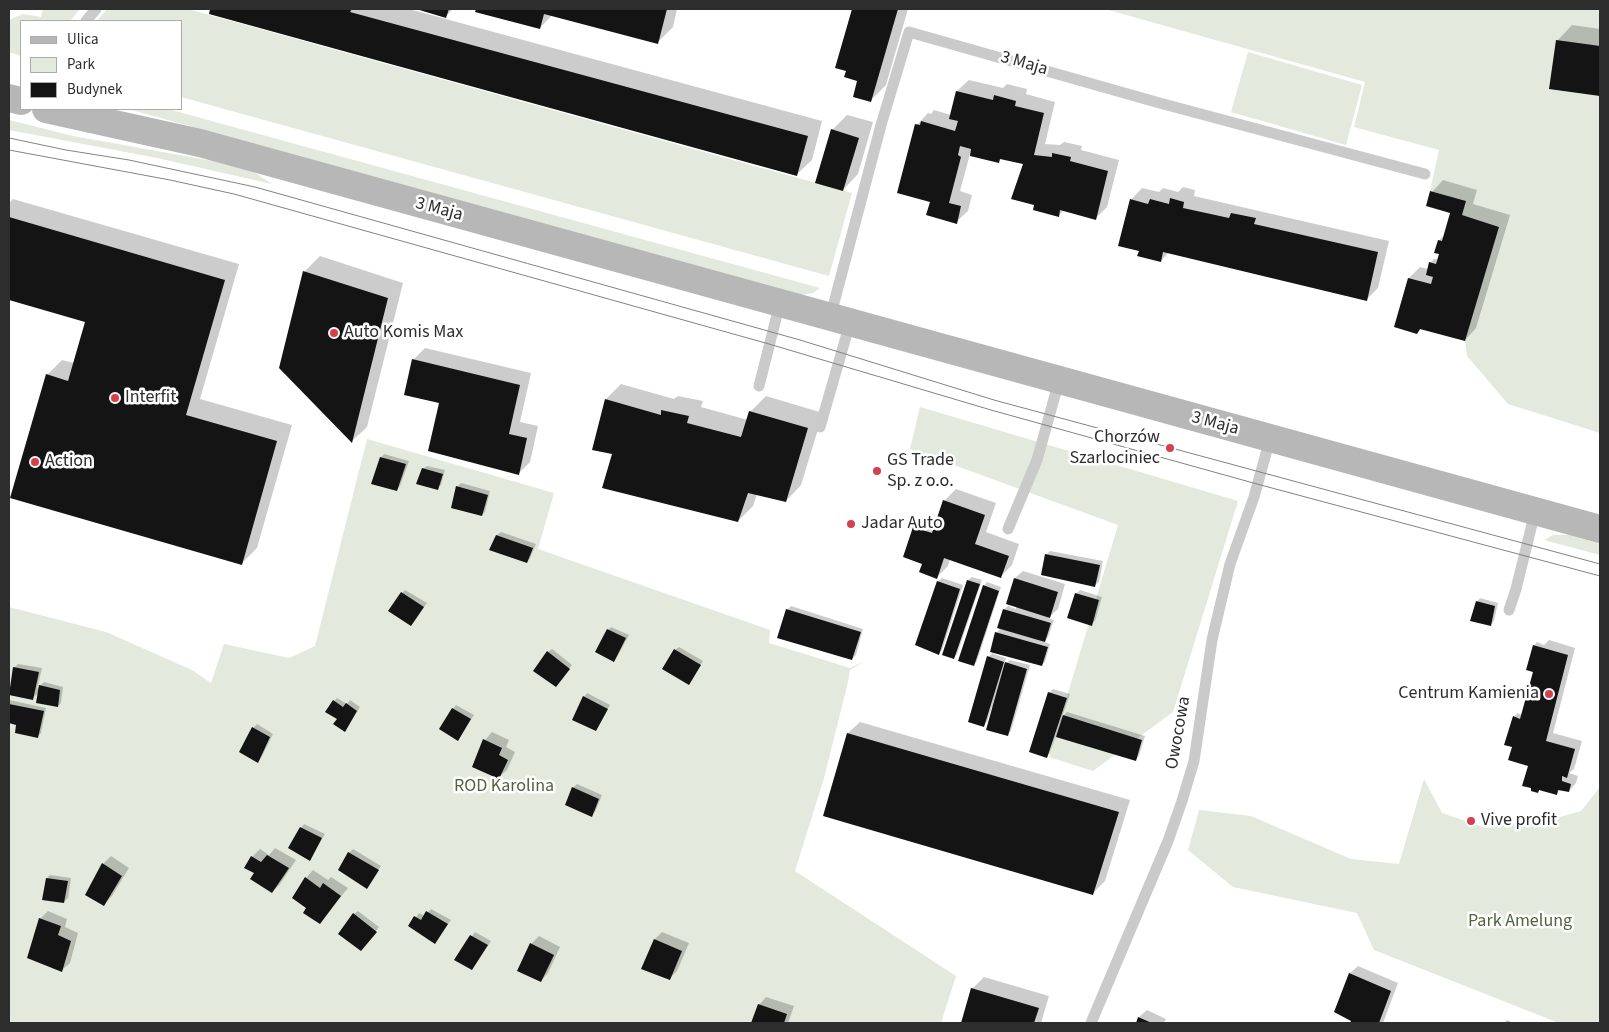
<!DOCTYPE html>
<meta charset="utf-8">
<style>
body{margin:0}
#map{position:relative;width:1609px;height:1032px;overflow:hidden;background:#fff;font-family:"Source Sans 3",sans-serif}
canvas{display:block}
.frame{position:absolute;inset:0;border:10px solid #2d2d2d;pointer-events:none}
.legend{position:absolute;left:20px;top:20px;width:162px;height:90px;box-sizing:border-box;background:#fff;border:1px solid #ababab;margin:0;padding:6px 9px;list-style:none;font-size:15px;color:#2d2d2d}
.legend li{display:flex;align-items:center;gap:10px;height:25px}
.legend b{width:25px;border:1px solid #ababab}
</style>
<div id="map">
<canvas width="1609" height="1032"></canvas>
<div class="frame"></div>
<ul class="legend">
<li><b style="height:6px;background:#b7b7b7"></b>Ulica</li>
<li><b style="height:14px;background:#e3e9dc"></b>Park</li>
<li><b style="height:14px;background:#141414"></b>Budynek</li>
</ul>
</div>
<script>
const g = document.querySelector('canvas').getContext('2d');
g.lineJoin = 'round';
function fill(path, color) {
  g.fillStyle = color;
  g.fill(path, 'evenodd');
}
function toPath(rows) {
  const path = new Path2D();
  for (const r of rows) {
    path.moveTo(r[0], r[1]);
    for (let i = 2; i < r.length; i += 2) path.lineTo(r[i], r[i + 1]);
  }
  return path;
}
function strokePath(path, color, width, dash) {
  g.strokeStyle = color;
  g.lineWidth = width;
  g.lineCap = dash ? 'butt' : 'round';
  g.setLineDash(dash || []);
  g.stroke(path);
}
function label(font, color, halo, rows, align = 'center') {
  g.font = font + ' "Source Sans 3",sans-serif';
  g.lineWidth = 5;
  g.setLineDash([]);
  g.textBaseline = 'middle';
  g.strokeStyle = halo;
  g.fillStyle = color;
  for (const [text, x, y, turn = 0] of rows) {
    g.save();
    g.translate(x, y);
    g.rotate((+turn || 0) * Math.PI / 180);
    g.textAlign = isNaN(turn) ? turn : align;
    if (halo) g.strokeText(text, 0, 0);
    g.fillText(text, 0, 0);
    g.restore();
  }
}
fill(toPath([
 [43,9,80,9,70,21,21,21,21,56,9,52,9,22,11,19,23,14,41,17],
 [107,9,188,9,852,193,829,276,181,97,181,21,97,21],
 [1105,9,1600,9,1600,433,1508,404,1467,356,1465,341,1499,227,1462,215,1466,201,1430,191,1439,150,1354,127,1365,82],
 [1248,52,1362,85,1346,145,1231,112],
 [128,109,168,109,820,288,813,293,802,295],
 [9,120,73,136,213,161,254,172,272,184,157,158,9,130],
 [920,407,1238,501,1173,712,1093,771,1049,757,1118,525,910,449],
 [367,439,554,493,538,549,770,630,769,643,850,668,865,661,850,670,848,682,824,778,795,871,956,976,941,1023,9,1023,9,607,106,632,192,670,211,683,224,644,289,658,315,646],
 [1553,535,1569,535,1600,544,1600,555,1544,540],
 [1424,779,1442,813,1486,828,1512,823,1553,819,1581,811,1600,787,1600,1023,1559,1023,1374,950,1357,913,1233,887,1188,850,1199,810,1251,816,1351,859,1399,864]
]), '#e3e9dc');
fill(toPath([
 [211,9,409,9,822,121,812,160,796,175,210,14],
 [419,9,453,9,446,16],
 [477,9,677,9,673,27,657,43,552,15,540,28,476,11],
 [853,9,908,9,886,85,871,100,858,80,848,71,836,67],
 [1572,25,1600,29,1600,95,1551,88,1557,41],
 [969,80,1003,88,1007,84,1027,89,1026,94,1055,102,1045,144,1060,145,1064,142,1082,146,1081,150,1119,160,1107,207,1096,218,1064,210,1058,216,1024,164,1002,158,998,161,970,154,960,191,972,195,968,211,956,222,931,201,917,125,928,113,931,114,934,110,951,115,957,91],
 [847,115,873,122,858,174,843,190,832,130],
 [1443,180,1477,190,1473,204,1510,215,1476,328,1465,340,1421,329,1417,333,1409,278,1420,267,1428,269,1430,263,1434,259,1439,260,1441,250,1439,241,1442,237,1445,238,1452,212,1432,192],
 [1183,187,1195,190,1194,196,1389,241,1378,288,1367,299,1169,252,1161,261,1141,251,1131,200,1142,188,1159,192,1163,188,1178,192],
 [13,199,239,264,200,399,292,425,257,548,242,563,47,375,62,360,74,363,87,322,9,299,9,203],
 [320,256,403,283,367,427,352,441,281,367,305,271],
 [425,348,531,373,520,422,538,426,530,462,518,474,441,402,413,360],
 [621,384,674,399,678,396,703,401,701,407,748,420,750,412,766,396,823,413,801,485,786,501,757,494,753,506,738,521,613,453,606,399],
 [384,454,409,461,400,486,397,490,381,458],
 [427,466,445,470,441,485,437,488,423,469],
 [461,483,490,491,485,512,482,515,457,487],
 [956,489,996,503,986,532,1019,544,1012,565,1000,577,950,559,948,566,937,577,923,563,904,556,915,527,926,516,938,520,944,501],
 [501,532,536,544,530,558,527,562,491,550,497,535],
 [1050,551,1103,561,1099,582,1095,585,1042,574,1047,554],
 [1023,571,1065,584,1058,609,1048,618,1054,620,1048,637,1044,642,1050,644,1045,662,1042,665,994,652,993,654,1006,658,1004,665,1010,660,1030,665,1011,731,1008,734,994,707,992,707,987,722,983,725,988,657,994,652,996,633,1001,628,1004,610,1008,606,1016,609,1015,578],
 [972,577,982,580,957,654,954,658,943,655,968,580],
 [942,578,963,585,942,650,938,654,938,582],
 [987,582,1001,587,977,661,974,665,984,586],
 [405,590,427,603,414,621,402,593],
 [1080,590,1102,597,1095,621,1091,624,1076,594],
 [1480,598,1498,603,1494,621,1490,625,1477,602],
 [791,606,863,629,856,655,852,659,787,610],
 [611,627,629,635,617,657,614,661,608,630],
 [1549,640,1575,648,1553,733,1582,741,1574,769,1569,773,1578,776,1576,783,1569,791,1561,789,1556,794,1540,789,1538,792,1529,765,1514,746,1514,717,1517,713,1522,715,1536,667,1534,646,1537,642,1544,645],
 [679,647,703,661,689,684,675,650],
 [552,649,572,665,559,682,548,652],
 [18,664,42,668,37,689,44,682,63,687,61,703,58,706,39,692,32,699,14,668],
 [1053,689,1070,694,1062,717,1067,712,1145,736,1139,756,1135,760,1056,736,1050,753,1047,756,1030,751,1050,692],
 [587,693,610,705,596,729,584,697],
 [337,698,347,704,350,700,360,707,345,731,338,719,334,701],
 [9,700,46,708,41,733,37,737,18,724,9,722],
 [456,705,474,715,458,739,453,709],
 [860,722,1130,800,1105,881,1093,893,825,815,848,733],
 [257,724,273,734,261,758,258,762,253,728],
 [492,732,509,740,506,747,515,752,507,770,499,777,485,740],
 [577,784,602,795,595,812,591,815,573,788],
 [304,824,325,834,310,859,289,847],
 [275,848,296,860,280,884,272,892,256,872,252,857,260,849,269,855],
 [353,849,381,866,367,887,349,853],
 [111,856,129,868,112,896,104,904,103,864],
 [313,870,328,880,331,877,348,888,320,922,308,908,306,878],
 [50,875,71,878,68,898,64,902,47,878],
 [431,909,451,920,435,942,410,926,419,913,425,916],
 [48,911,67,919,65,927,78,933,70,963,62,970,40,919],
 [358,911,379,927,364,946,354,914],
 [475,932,491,941,472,969,456,959],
 [662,932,689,943,677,971,669,979,655,939],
 [539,936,560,947,548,973,541,981,531,944],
 [1358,966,1398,983,1383,1023,1352,1023,1353,1020,1335,1011,1350,973],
 [984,977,1049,996,1041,1023,962,1023,972,989],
 [766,997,794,1006,788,1023,752,1023,759,1005],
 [1147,1010,1166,1019,1164,1023,1137,1023,1139,1017],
 [1507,1020,1514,1023,1504,1023]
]), '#0003');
fill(toPath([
 [210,9,352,9,350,12,808,136,797,176,209,14],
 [416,9,449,9,446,18],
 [476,9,667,9,658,44,544,14,540,29,475,12],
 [852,9,898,9,871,102,853,97,857,81,844,77,846,71,835,68],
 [1556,40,1600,46,1600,96,1549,89],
 [956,91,993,100,994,95,1016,101,1015,106,1044,113,1034,155,1052,157,1052,153,1071,157,1070,161,1108,171,1096,220,1060,210,1059,217,1033,210,1034,205,1011,199,1023,164,1000,159,999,163,970,156,971,149,960,146,958,155,961,157,949,203,961,206,957,224,926,215,930,202,897,193,915,124,920,125,921,121,955,131,958,121,949,119],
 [831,129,859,138,843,191,815,183],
 [1430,191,1466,201,1462,215,1499,227,1465,341,1420,329,1417,334,1394,327,1408,278,1431,284,1433,277,1426,275,1429,262,1436,264,1439,254,1434,253,1438,240,1442,241,1450,213,1426,206],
 [1170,198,1184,202,1183,208,1229,218,1231,213,1256,218,1254,224,1378,252,1367,301,1163,252,1161,262,1137,256,1139,251,1118,246,1130,199,1148,204,1150,199,1169,204],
 [9,217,225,280,186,415,277,441,242,565,10,498,46,374,68,381,85,322,9,300],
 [303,271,388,298,352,443,279,368],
 [412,359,520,385,509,434,527,438,519,475,428,451,439,403,404,395],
 [605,399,661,415,661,410,689,416,687,423,741,437,749,411,808,428,786,502,748,493,738,522,602,488,612,454,592,450],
 [380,457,406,464,397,491,371,484],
 [422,468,443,474,438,490,416,484],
 [456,486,488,495,482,516,451,508],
 [943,500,985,515,975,544,1009,556,1001,578,944,558,937,579,919,572,922,564,903,557,913,527,932,533],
 [496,535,533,548,527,563,489,550],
 [1045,554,1100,565,1095,587,1041,575],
 [1014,578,1058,592,1050,618,1006,604],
 [967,580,980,584,954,659,942,655],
 [937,581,960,589,939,655,915,645],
 [983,585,999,591,974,666,958,661],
 [401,592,424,607,411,626,388,611],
 [1075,593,1099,600,1092,626,1067,618],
 [1476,601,1495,606,1491,626,1470,621],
 [786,609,861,632,852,660,777,638],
 [1003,609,1051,623,1045,642,997,628],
 [607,629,626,638,614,662,595,652],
 [995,632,1048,647,1042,666,990,652],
 [1533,645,1568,655,1546,741,1575,749,1567,778,1562,776,1562,781,1571,784,1569,792,1558,790,1557,795,1539,790,1538,793,1531,791,1531,788,1522,786,1528,766,1508,760,1512,747,1504,745,1513,716,1520,719,1533,672,1526,670],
 [674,649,701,665,689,685,662,669],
 [547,651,570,669,556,687,533,671],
 [987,656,1004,662,984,727,968,722],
 [1005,662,1027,669,1008,736,986,730],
 [13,667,39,672,33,700,9,695],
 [39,685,60,690,58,707,36,703],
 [1048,692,1067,698,1047,758,1029,752],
 [583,696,608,709,596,731,572,720],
 [333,700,343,707,346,703,357,711,345,732,333,724,337,719,325,712],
 [9,704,44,711,38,738,15,733,16,725,9,723],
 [452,708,471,719,458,741,439,729],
 [1063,715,1142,740,1136,761,1056,737],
 [252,727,270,737,258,763,239,752],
 [847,733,1119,812,1093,895,823,816],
 [483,739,502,748,499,755,508,760,499,779,472,767],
 [572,787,599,799,592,817,565,805],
 [300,827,322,838,310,861,288,848],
 [348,852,379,870,367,889,338,870],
 [267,855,289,868,272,893,250,879,254,873,244,868,251,856,261,862],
 [102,863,122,876,104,906,85,895],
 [305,877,320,888,323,883,341,896,320,924,303,913,306,908,292,898],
 [46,878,68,881,64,903,42,900],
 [426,911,448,924,435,944,408,926,414,916,421,920],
 [353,913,377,932,361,951,338,934],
 [39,918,61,926,58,935,71,941,62,972,27,958],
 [470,935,488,945,472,970,454,960],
 [654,939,682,951,670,980,641,969],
 [530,943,554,955,541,982,517,971],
 [1349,973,1391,991,1379,1023,1350,1023,1351,1021,1334,1012],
 [971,988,1039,1008,1034,1023,961,1023],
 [758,1004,787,1014,784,1023,751,1023],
 [1138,1017,1152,1023,1136,1023]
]), '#141414');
strokePath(toPath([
 [86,21,96,9],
 [830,318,881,125,909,32,1156,102,1425,174],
 [759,386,780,303],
 [820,427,850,323],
 [1008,529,1037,460,1059,381],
 [1509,610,1516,589,1535,512],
 [1091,1023,1168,841,1182,801,1194,761,1212,640,1230,564,1254,497,1270,439]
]), '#cacaca', 11);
strokePath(toPath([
 [9,98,21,101],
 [46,109,200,143,1600,529]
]), '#b7b7b7', 28);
strokePath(toPath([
 [9,138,66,150,129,160,255,187,800,340,994,400,1600,564],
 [9,150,170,180,234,194,769,344,991,410,1257,484,1600,576]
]), '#828282', 1);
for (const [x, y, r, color] of [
 [334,333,5,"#d2414c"],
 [115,398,5,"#d2414c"],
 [1170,448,5,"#d2414c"],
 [35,462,5,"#d2414c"],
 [877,471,5,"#d2414c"],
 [851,524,5,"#d2414c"],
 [1549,694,5,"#d2414c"],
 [1471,821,5,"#d2414c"]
]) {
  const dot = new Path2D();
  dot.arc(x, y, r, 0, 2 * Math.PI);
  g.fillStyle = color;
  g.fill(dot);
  strokePath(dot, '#fff', 2);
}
label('18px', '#2d2d2d', '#fff', [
 ["3 Maja",1024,64,16],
 ["3 Maja",439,210,15],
 ["3 Maja",1215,424,15],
 ["Owocowa",1179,733,-80]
]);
label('18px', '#2d2d2d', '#fff', [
 ["Auto Komis Max",344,333],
 ["Interfit",125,398],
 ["Chorzów",1160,438,"right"],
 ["Szarlociniec",1160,459,"right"],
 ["GS Trade",887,461],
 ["Sp. z o.o.",887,482],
 ["Action",45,462],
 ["Jadar Auto",861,524],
 ["Centrum Kamienia",1539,694,"right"],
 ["Vive profit",1481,821]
], 'left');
label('18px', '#50633f', '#fff', [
 ["ROD Karolina",504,787],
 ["Park Amelung",1520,922]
]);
</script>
